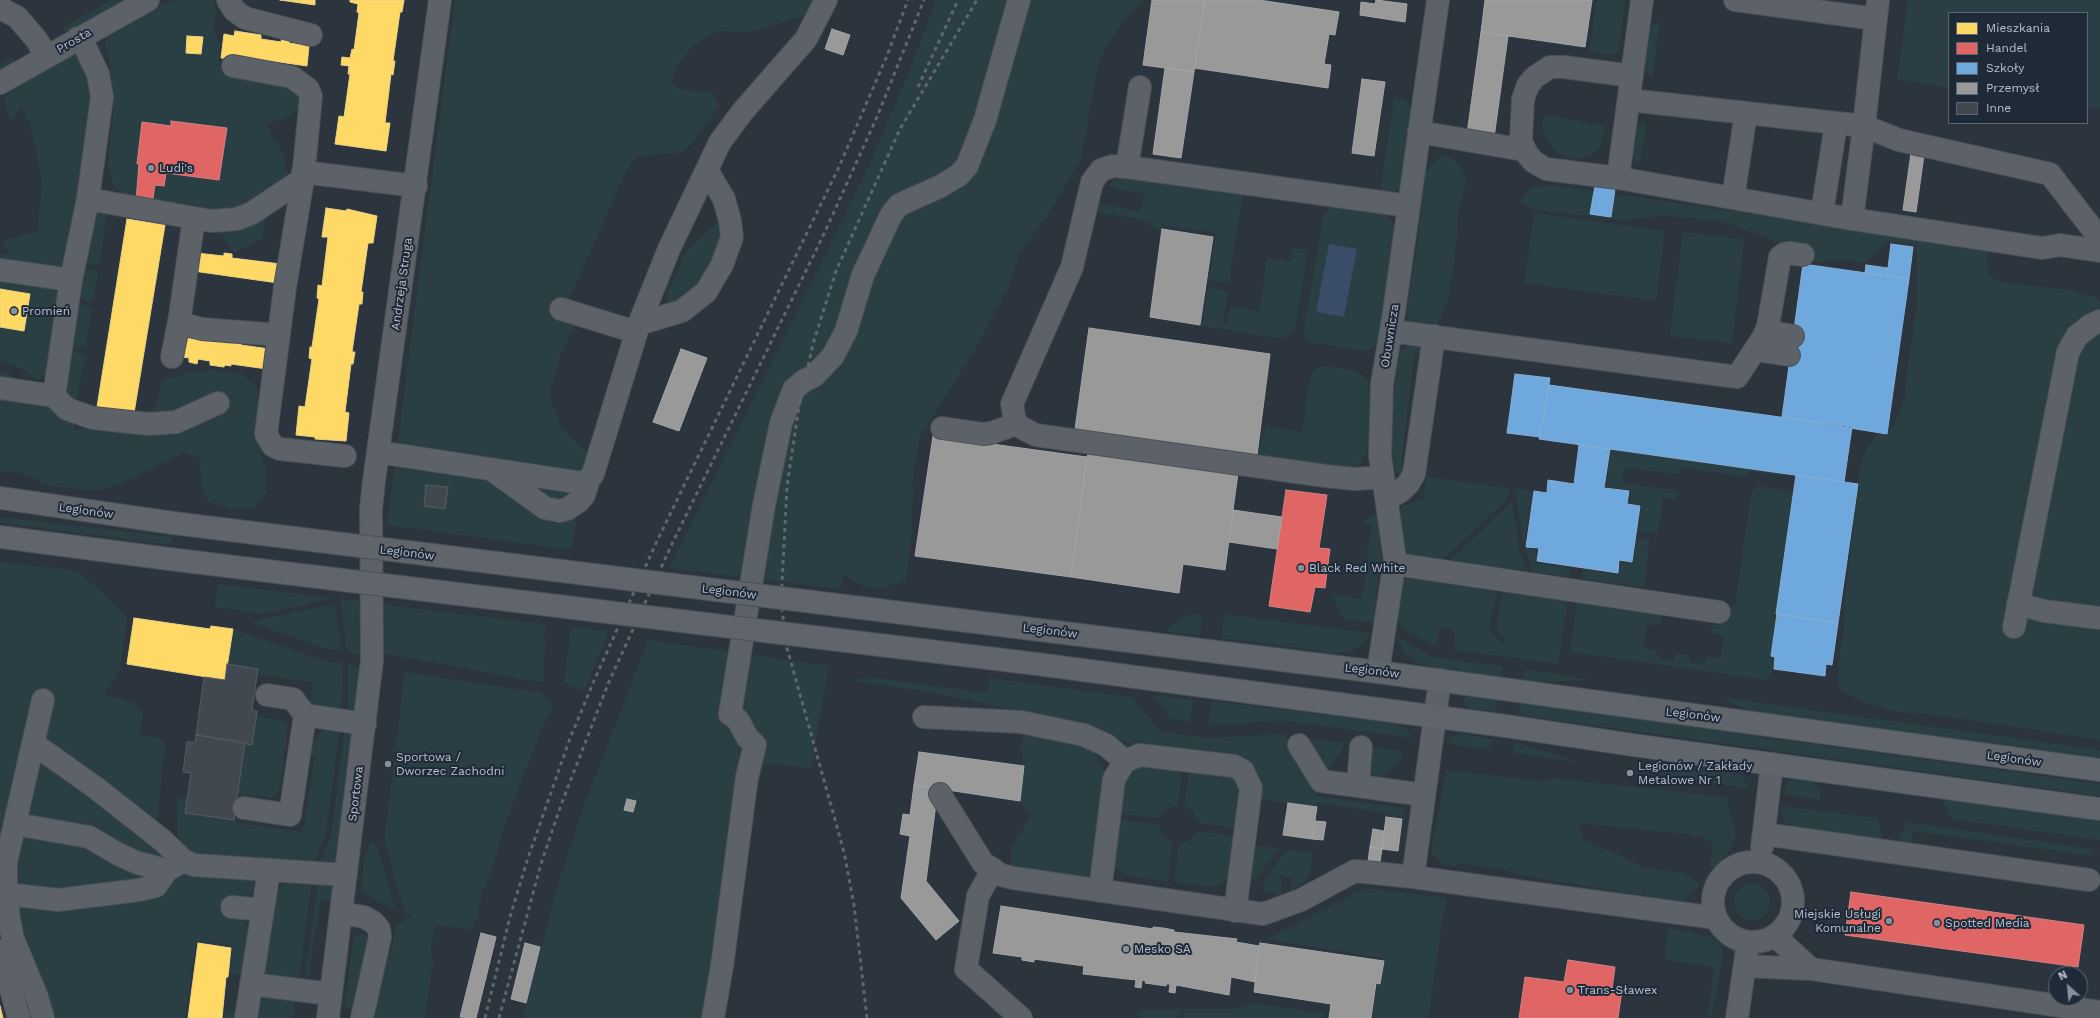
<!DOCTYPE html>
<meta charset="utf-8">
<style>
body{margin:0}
#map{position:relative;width:2100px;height:1018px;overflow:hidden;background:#2c343d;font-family:"Work Sans",sans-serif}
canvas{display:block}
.legend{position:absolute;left:1948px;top:12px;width:140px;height:112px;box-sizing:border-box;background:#1f2a38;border:1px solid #5c6673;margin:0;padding:5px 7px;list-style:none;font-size:12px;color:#b7c0cc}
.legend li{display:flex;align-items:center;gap:8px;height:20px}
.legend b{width:20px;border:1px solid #5c6673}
.north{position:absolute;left:2048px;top:966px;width:40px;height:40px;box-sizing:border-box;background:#1f2a38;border:1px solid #5c6673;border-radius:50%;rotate:333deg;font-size:11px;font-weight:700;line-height:16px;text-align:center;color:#b7c0cc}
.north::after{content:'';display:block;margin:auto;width:14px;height:18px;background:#868f9a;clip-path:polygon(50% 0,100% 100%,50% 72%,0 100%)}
</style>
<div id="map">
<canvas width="2100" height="1018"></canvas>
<ul class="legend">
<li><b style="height:11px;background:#ffd966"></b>Mieszkania</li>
<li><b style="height:11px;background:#e06666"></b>Handel</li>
<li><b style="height:11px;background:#6fa8dc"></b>Szkoły</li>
<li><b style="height:11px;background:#999"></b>Przemysł</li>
<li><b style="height:11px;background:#424850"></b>Inne</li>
</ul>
<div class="north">N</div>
</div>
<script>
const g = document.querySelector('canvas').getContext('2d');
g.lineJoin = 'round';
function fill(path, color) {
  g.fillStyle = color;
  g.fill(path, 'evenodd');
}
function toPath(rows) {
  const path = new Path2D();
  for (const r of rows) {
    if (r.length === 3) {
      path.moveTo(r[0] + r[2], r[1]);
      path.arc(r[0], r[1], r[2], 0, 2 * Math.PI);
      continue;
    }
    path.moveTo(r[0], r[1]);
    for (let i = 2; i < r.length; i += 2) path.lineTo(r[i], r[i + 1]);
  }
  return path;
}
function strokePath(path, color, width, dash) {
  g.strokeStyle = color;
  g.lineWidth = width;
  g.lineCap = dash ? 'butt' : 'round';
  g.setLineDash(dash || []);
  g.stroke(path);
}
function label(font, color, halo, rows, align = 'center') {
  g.font = font + ' "Work Sans",sans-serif';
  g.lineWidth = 4;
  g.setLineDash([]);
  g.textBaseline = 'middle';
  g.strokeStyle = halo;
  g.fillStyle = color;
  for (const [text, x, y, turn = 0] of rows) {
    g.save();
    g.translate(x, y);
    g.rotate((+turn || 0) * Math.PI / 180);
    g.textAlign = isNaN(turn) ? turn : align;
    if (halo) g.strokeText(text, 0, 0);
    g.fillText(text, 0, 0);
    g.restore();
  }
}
fill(toPath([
 [111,0,124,0,66,33,63,27],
 [174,0,213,0,216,13,213,30,220,44,219,65,234,78,284,85,301,90,306,103,289,117,267,124,270,133,283,153,287,174,273,194,264,216,263,238,234,253,221,234,220,219,129,200,113,185,108,162,113,113,112,95,109,58,105,43,108,36,122,26],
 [455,0,813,0,807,15,749,32,718,31,693,46,678,64,672,82,678,89,713,93,720,105,702,131,683,153,637,156,626,172,569,300,591,309,571,332,560,357,549,395,562,428,590,456,571,550,387,525],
 [936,0,1143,0,1121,24,1099,60,1081,159,1052,208,1021,252,1008,288,977,346,919,439,913,477,912,529,906,581,882,588,866,587,844,575,841,589,669,568,866,173,911,67],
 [1597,0,1625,0,1619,49,1616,54,1612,55,1589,52],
 [1908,0,2100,0,2100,109,2087,107,2087,13,1949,13,1949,87,1897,80],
 [1660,22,1652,79,1644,68,1650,29,1652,25],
 [72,55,79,58,86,66,94,110,64,269,0,264,0,254,9,255,3,240,38,231,42,179,30,125,21,106,11,123,4,104,5,98,14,88],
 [12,57,15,62,0,71,0,64],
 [1394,97,1407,101,1412,111,1401,186,1394,193,1380,193],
 [1547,116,1558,117,1605,126,1600,147,1592,154,1582,158,1567,157,1556,152,1543,133,1542,120],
 [1642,123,1646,124,1640,163,1636,163,1633,154,1637,129],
 [1442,154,1452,158,1461,167,1467,180,1457,220,1458,232,1448,302,1437,325,1426,329,1409,326,1407,310,1419,231,1425,173],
 [1121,177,1243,192,1229,283,1209,280,1216,233,1162,225,1161,230,1150,228,1151,222,1104,213,1097,209,1098,203,1140,212,1144,194,1106,186],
 [1551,185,1960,244,1987,251,1988,274,2000,282,2077,291,2096,297,2100,303,2100,311,2055,371,2047,398,2036,463,2076,359,2084,343,2100,333,2100,740,1943,716,1900,712,1866,703,1839,690,1839,659,1844,629,1845,596,1862,456,1876,435,1893,428,1905,398,1908,363,1917,307,1917,245,1889,241,1864,263,1836,259,1816,263,1806,247,1780,243,1721,221,1664,216,1621,220,1537,210,1520,202,1529,188],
 [1333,206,1382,213,1389,217,1395,228,1380,338,1376,346,1365,351,1312,343,1306,339,1304,334,1304,328,1323,217,1324,212],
 [108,209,99,264,96,265,84,263,94,211],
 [1534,213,1665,231,1656,301,1524,283],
 [722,218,726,220,703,288,668,306,666,300,668,293,685,254,692,245],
 [1683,232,1744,239,1732,343,1670,336],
 [1293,248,1308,250,1295,328,1290,335,1281,339,1201,326,1208,288,1228,291,1223,324,1227,324,1230,306,1259,311,1267,258,1291,262],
 [83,268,96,270,98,273,94,299,91,301,78,299],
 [0,277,55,287,59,291,49,371,38,381,22,369,0,361,0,327,24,331,0,289],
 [77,304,90,306,92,308,86,347,84,348,70,346],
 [1413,341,1422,342,1424,359,1418,352,1414,355,1402,458,1403,468,1402,473,1398,474,1395,471,1391,443,1394,391,1400,354,1405,347],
 [69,351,82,354,85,356,76,406,67,398,64,384],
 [1325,365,1359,372,1368,380,1370,421,1368,447,1361,462,1354,467,1346,468,1257,456,1266,426,1302,432,1310,377,1316,368],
 [214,370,242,374,258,389,259,444,266,471,266,493,253,508,231,509,208,502,202,485,199,457,181,453,117,485,96,491,50,486,24,473,0,471,0,394,36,400,75,420,74,430,119,428,147,421,156,405,162,381,190,372],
 [0,371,13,376,14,381,0,381],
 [1611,449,1784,473,1784,476,1748,471,1747,477,1682,468,1680,475,1624,467,1622,483,1676,490,1680,494,1676,500,1663,498,1658,534,1638,531,1642,505,1629,503,1631,490,1606,487],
 [1426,477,1510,488,1510,490,1506,501,1442,560,1426,557,1425,562,1410,558,1406,553,1398,511,1403,506,1423,498],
 [1758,486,1789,490,1789,492,1793,493,1771,656,1775,657,1774,669,1766,680,1570,652,1577,601,1661,614,1662,619,1660,624,1646,625,1643,648,1657,650,1657,658,1673,660,1676,653,1687,654,1690,657,1689,662,1704,664,1707,657,1721,658,1724,636,1713,634,1710,628,1714,625,1722,625,1724,606,1735,607,1751,493],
 [1515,489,1532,491,1524,548,1537,550,1535,563,1571,568,1569,577,1534,572,1524,548],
 [1512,502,1519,548,1528,571,1449,561],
 [1378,514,1381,559,1373,623,1344,619,1331,594,1362,599,1366,570,1363,570,1364,564,1367,564,1368,555,1366,555,1366,549,1369,549,1372,525,1363,523,1369,517],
 [0,517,172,537,171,545,0,523],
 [1637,538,1650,539,1644,587,1582,579,1583,569,1619,575,1621,562,1633,563],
 [0,562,76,570,102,592,127,618,120,668,105,695,135,702,143,714,139,735,160,738,165,745,157,820,159,867,257,878,257,888,254,892,244,899,231,915,244,922,250,932,241,977,241,975,230,974,233,946,196,941,185,1018,51,1018,0,916],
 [1409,576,1498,583,1489,629,1499,642,1506,643,1496,628,1504,585,1568,600,1558,664,1453,650,1455,630,1439,628,1436,647,1403,628,1397,619,1402,583],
 [218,584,333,598,333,599,262,614,215,607],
 [340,599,359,601,360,655,347,652],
 [334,604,342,651,329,650,252,623,253,621],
 [381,604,545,624,544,683,381,653],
 [1190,614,1203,615,1200,635,1166,632,1167,629],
 [1224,614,1371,633,1362,644,1351,651,1330,654,1323,653,1323,651,1221,638],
 [571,627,609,631,584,691,564,682],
 [233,629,325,661,343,663,341,714,310,705,313,683,258,674,258,669,227,664],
 [1396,636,1433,657,1503,666,1501,677,1461,671,1456,668,1454,670,1431,667,1418,663,1406,655],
 [648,640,829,666,811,769,764,762,709,1018,523,1018,555,893,581,813],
 [348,664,360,666,360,700,355,710,348,714],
 [1525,669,1594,680,1542,682,1523,680],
 [405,672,543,693,554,708,547,717,538,738,502,833,494,864,481,896,478,916,472,930,436,925,431,946,433,962,425,1018,371,1018,377,991,393,944,396,926,412,915,405,914,384,841],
 [876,678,988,693,989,678,1132,697,1160,731,1209,738,1284,734,1297,760,1295,761,1317,796,1404,808,1403,817,1387,815,1387,813,1318,803,1317,807,1257,799,1258,781,1152,750,1053,718,933,693,849,680],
 [1153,695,1193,700,1190,722,1171,719],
 [1467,696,1498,700,1496,711,1468,708,1463,703,1464,698],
 [1720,697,2100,750,2100,760,1750,711],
 [1212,701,1393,723,1404,727,1414,738,1284,721,1209,725],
 [1521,702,1753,735,1757,737,1894,755,1898,758,1900,756,2100,784,2100,796,1518,715],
 [256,716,281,720,285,721,288,726,279,791,272,798,238,794,245,743],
 [340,726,326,835,312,868,198,860,180,842,178,833,177,797,187,798,185,813,236,820,236,823,303,832,315,757,307,755,313,741,322,731,330,727],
 [345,726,354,730,336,862,334,865,317,869,331,836],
 [1023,733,1069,740,1094,752,1105,770,1107,777,1093,873,1088,877,1085,878,1014,867,1011,865,1011,847,1031,816,1020,801,1024,767,1022,766,1023,753,1020,752],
 [1460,733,1492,739,1491,750,1453,745,1447,739],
 [1308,738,1344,743,1344,747,1327,772],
 [1514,742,1574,760,1574,762,1513,753],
 [1370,747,1400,751,1403,753,1402,758,1380,782,1373,780,1368,751],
 [1132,765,1183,766,1178,805,1165,810,1160,819,1117,813,1122,779],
 [1190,767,1240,779,1241,829,1198,823,1193,811,1184,806],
 [1446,770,1548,782,1552,778,1727,797,1736,838,1730,850,1714,871,1710,864,1713,845,1706,838,1684,834,1585,824,1579,828,1583,840,1595,846,1616,853,1643,867,1685,873,1701,885,1681,902,1526,876,1504,870,1457,863,1456,867,1441,863,1431,853],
 [1727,770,1742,776,1750,789,1657,774,1657,772],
 [1796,778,1814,781,1820,791,1820,800,1782,794,1788,782],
 [1942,798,2100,820,2100,840,1951,819],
 [1781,806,1878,818,1883,843,1796,830,1784,822],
 [1116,819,1159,825,1162,835,1172,843,1168,882,1129,876,1116,869,1113,863],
 [1907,822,2100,850,2100,851,2093,850,2092,856,1913,831,1910,846,1897,844],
 [1197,831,1240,836,1231,875,1220,884,1207,887,1174,882,1179,844,1191,840],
 [370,841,377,846,396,910,362,892,363,864],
 [1251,844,1278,848,1255,882,1249,873],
 [1291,850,1313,853,1311,870,1305,881,1289,893,1292,878,1281,876,1282,894,1274,894,1261,888,1284,852],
 [312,881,298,984,261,980,275,894,281,885,286,882],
 [318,882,325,883,331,886,333,890,335,900,320,901,307,986,304,985],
 [1752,902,18],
 [1365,888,1446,898,1428,1018,1372,1018,1377,985,1381,985,1384,962,1382,961,1383,958,1270,940,1269,945,1268,944,1269,938],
 [1668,928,1708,936,1718,942,1722,947,1723,956,1712,1015,1710,1018,1707,1018,1714,967,1665,960],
 [360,933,365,934,369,940,353,1009,350,1009,345,1005,353,939],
 [259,991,296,996,293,1018,255,1018],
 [1252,1003,1325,1013,1325,1016,1322,1018,1183,1018,1184,1009,1234,1009],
 [1181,1009,1180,1018,1139,1018,1140,1010],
 [225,1010,236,1011,239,1018,224,1018]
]), '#293f43');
fill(toPath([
 [1329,244,1357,249,1344,317,1316,312]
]), '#3a4d68');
const homes = toPath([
 [280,0,315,0,315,5,280,0],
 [350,0,404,0,402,12,400,12,393,61,395,61,393,75,391,74,385,123,390,123,386,151,335,144,339,116,344,117,350,74,348,74,349,66,341,65,342,57,350,58,352,49,354,50,359,13,357,12,358,4,350,2,350,0],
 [235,31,261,35,261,39,281,42,282,37,290,38,289,43,309,46,307,66,258,59,257,64,250,63,250,58,232,55,232,59,221,58,224,34,234,36,235,31],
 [187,36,203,37,201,54,186,53,187,36],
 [326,208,346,211,347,209,377,216,373,243,368,243,361,292,363,292,362,304,359,304,352,352,355,352,353,364,351,364,345,412,349,413,346,441,315,439,315,437,296,435,299,406,305,407,312,359,309,358,310,347,312,347,319,299,317,298,318,285,322,286,328,237,322,237,326,208],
 [127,219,165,225,134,413,97,407,127,219],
 [196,253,224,256,224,253,232,254,232,258,281,264,278,283,193,271,196,253],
 [0,289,30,294,24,331,0,327,0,289],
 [185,338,233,344,234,341,241,342,241,345,270,349,267,369,231,364,231,366,225,365,224,367,210,365,210,361,198,359,197,364,189,362,189,358,182,357,185,338],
 [134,618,210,629,211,626,233,629,225,680,127,664,134,618],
 [198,943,231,948,228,977,226,977,222,1018,188,1018,198,943],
 [0,1006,3,1018,0,1018,0,1006]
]);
fill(homes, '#ffd966');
strokePath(homes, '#e9d285', 1);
const shops = toPath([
 [171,121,227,128,219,180,166,173,164,186,155,185,152,204,136,201,139,164,137,164,142,122,171,126,171,121],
 [1286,490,1327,495,1319,548,1330,549,1325,588,1315,587,1310,612,1269,606,1286,490],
 [1851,892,2084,925,2078,967,1845,935,1851,892],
 [1568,960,1615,967,1612,989,1622,990,1618,1018,1519,1018,1525,977,1564,982,1568,960]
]);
fill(shops, '#e06666');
strokePath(shops, '#d48185', 1);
const schools = toPath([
 [1595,186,1615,189,1611,217,1590,214,1595,186],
 [1891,244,1913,247,1909,279,1887,276,1891,244],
 [1803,264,1909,279,1887,434,1782,417,1803,264],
 [1866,265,1888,268,1887,276,1865,273,1866,265],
 [1515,374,1550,378,1540,437,1507,433,1515,374],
 [1549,385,1852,427,1844,482,1539,439,1549,385],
 [1579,445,1610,449,1604,488,1629,491,1627,504,1640,506,1632,562,1619,560,1618,573,1537,561,1539,548,1526,547,1534,491,1547,493,1548,480,1574,484,1579,445],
 [1796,475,1858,484,1838,623,1776,614,1796,475],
 [1777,614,1838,623,1832,665,1826,664,1825,676,1774,669,1775,657,1771,656,1777,614]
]);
fill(schools, '#6fa8dc');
strokePath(schools, '#85afd7', 1);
const industry = toPath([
 [1152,0,1205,0,1194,72,1143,65,1152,0],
 [1205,0,1259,0,1339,12,1335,35,1329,34,1324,64,1331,65,1328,88,1194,68,1205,0],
 [1376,0,1407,4,1405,22,1360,15,1361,2,1375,4,1376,0],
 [1485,0,1592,0,1585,47,1481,32,1485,0],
 [832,29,850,35,843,55,825,49,832,29],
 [1481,32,1508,36,1494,138,1467,134,1481,32],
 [1165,68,1194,72,1181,158,1153,154,1165,68],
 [1362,79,1385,82,1374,156,1352,153,1362,79],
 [1911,153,1924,155,1916,212,1903,210,1911,153],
 [1162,229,1213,237,1200,325,1150,317,1162,229],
 [1089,328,1270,354,1257,455,1075,429,1089,328],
 [681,349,707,358,679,431,653,422,681,349],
 [933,436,1087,457,1071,577,915,556,933,436],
 [1088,452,1238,473,1225,570,1183,564,1179,593,1071,577,1088,452],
 [1233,510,1282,517,1277,549,1229,542,1233,510],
 [919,752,1024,766,1020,801,914,785,919,752],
 [914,785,938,788,926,881,959,921,936,940,901,898,910,836,900,834,903,814,910,815,914,785],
 [627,799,636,801,633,812,624,810,627,799],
 [1288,803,1317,807,1312,839,1283,835,1288,803],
 [1386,817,1402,819,1398,851,1382,849,1386,817],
 [1315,821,1326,822,1323,840,1312,839,1315,821],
 [1373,829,1384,831,1382,849,1370,847,1373,829],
 [1370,847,1382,849,1380,862,1368,861,1370,847],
 [1001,906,1153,929,1153,927,1163,928,1174,930,1174,932,1237,939,1236,942,1259,946,1255,982,1231,977,1229,995,1176,985,1175,993,1169,992,1170,984,1166,984,1166,986,1145,983,1146,981,1142,980,1141,988,1135,987,1136,980,1083,974,1084,966,1034,959,1034,962,1022,960,1022,957,993,953,1001,906],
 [481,933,496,937,476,1018,460,1017,481,933],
 [525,943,540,947,526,1003,511,999,525,943],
 [1260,943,1384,961,1380,984,1376,983,1371,1018,1329,1018,1331,1004,1254,992,1260,943]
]);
fill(industry, '#999');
strokePath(industry, '#a2a5a8', 1);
const building = toPath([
 [426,485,448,487,445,509,424,506,426,485],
 [227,664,258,669,252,710,257,711,252,745,196,735,204,677,225,680,227,664],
 [196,735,245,742,234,820,185,813,191,773,183,772,187,742,195,742,196,735]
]);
fill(building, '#424850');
strokePath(building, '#545b64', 1);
const minor = toPath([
 [228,0,235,11,245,18,311,35],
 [1735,0,1876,19],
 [0,8,17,17,36,39,47,57],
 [233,66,292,77,308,89,311,96,303,179,285,287,266,434,273,446,280,449,345,456],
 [1632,76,1564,67,1550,67,1535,77,1528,85,1523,99,1521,141,1527,154,1534,162,1546,169,1618,178,1852,219,2042,248,2060,245,2100,251],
 [0,83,148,0],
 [1629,100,1864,126,1878,0],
 [1419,132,1524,150],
 [1127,167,1140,87],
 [303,172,416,186],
 [1618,178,1642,0],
 [1733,198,1746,113],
 [88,199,194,218,180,316,172,357],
 [1822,213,1836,124],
 [194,218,212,221,237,219,252,213,303,179],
 [1852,219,1864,126,1899,140,2050,174,2100,239],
 [0,270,71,280],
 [561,309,636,332],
 [179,323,202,329,279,335],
 [639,324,682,311,706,292,722,265,732,237,730,221,724,199,707,170],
 [1391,331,1737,377,1764,336,1768,326,1780,257,1784,254,1789,253,1803,255],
 [1766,331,1793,336],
 [1756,350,1789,355],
 [0,388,54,396,71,280,88,199,102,97,98,74,86,49,78,38],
 [54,396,67,409,93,418,149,424,176,422,218,403],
 [1015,422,1012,404,1072,267,1092,182,1101,170,1113,166,1127,167,1409,206],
 [942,428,983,434,991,433,1008,427,1015,422,1022,428,1036,435,1325,476,1355,479,1383,477],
 [378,452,582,483,589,479,593,474,639,324,669,249,720,142,743,111,806,39,826,0],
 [495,472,545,508,560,511,567,509,579,501,584,495,589,479],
 [1387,499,1401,491,1408,484,1414,474,1434,336],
 [1395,564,1719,612],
 [2018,604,2044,611,2100,618],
 [2014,627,2068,352,2077,336,2091,325,2100,321],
 [1378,672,1395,559,1380,456,1382,384,1394,312,1438,0],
 [1440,680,1413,877,1716,918],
 [267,695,293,699,305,715],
 [43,700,6,862,6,885,9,920,13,939,37,997,43,1018],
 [924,717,1021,722,1084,735,1106,745,1125,761],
 [34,744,96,788,162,840,184,861,194,865,346,875],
 [1299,745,1321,781,1424,795],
 [1358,786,1361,747],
 [940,794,983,863,1001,875,1013,878,1263,914,1301,900,1355,871,1413,877],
 [244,808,290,815,305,715,365,724],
 [15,824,89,837,118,854,138,863,158,868,167,870,184,861],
 [1764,834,2089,880],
 [1762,847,1772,764],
 [1753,902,40],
 [993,869,978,896,966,969,1021,1018],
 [1100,891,1114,779,1125,761,1140,755,1225,765,1234,766,1243,771,1251,788,1235,911],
 [7,894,58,900,139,890,156,886,167,870],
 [232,907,263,910],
 [341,913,364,917,373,922,379,929,380,937,362,1018],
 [1775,936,1811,969,2100,1012],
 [0,951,19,1018],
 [1745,966,1811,969],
 [251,984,331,994],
 [246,1018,269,871],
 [328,1018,372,660,371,509,374,481,440,0],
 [713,1018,722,966,747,777,755,745,747,737,738,720,730,714,764,505,781,423,794,389,805,380,814,376,833,356,846,331,863,275,891,215,899,205,941,186,959,175,967,166,985,120,1019,0],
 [1737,1018,1748,942]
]);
const major = toPath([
 [0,498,173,523],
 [0,537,169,559],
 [1040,630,1378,672,2100,770],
 [1037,664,1506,726,1633,745,2100,809]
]);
strokePath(minor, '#4b5057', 24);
strokePath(major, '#4a5059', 24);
strokePath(minor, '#5d6269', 22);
strokePath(major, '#5f656b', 22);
strokePath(toPath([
 [918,87,958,0],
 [485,1018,510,917,527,861,569,741,593,683,657,541,839,167,886,58,908,0],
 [499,1018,541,864,561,805,608,684,671,546,823,236,877,117,924,0],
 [867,1018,854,905,844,852,787,648,781,602,787,486,799,406,805,380,813,344,836,271,900,129,977,0]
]), '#61666e', 3, [4, 4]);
const majorBridge = toPath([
 [173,523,1040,630],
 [169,559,1037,664]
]);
strokePath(majorBridge, '#4a5059', 24, []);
strokePath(majorBridge, '#5f656b', 22);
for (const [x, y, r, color] of [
 [151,168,4,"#868f9a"],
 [14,311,4,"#868f9a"],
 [1301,568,4,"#868f9a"],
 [388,764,4,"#868f9a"],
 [1630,773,4,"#868f9a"],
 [1889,921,4,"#868f9a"],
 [1937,923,4,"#868f9a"],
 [1126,949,4,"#868f9a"],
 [1570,990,4,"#868f9a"]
]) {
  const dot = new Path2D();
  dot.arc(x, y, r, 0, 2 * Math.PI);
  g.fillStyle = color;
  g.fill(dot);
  strokePath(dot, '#1f2a38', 1.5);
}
label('12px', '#b7c0cc', '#1f2a38', [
 ["Prosta",74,41,-30],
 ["Andrzeja Struga",402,284,-82],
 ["Obuwnicza",1390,336,-81],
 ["Legionów",86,511,8],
 ["Legionów",407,553,7],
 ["Legionów",729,592,7],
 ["Legionów",1050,631,7],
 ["Legionów",1372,671,7],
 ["Legionów",1693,715,7],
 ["Legionów",2014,759,8],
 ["Sportowa",356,794,-83]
]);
label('12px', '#b7c0cc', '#1f2a38', [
 ["Ludi's",159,168],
 ["Promień",22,311],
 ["Black Red White",1309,568],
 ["Sportowa /",396,757],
 ["Dworzec Zachodni",396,771],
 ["Legionów / Zakłady",1638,766],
 ["Metalowe Nr 1",1638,780],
 ["Miejskie Usługi",1881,914,"right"],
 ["Komunalne",1881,928,"right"],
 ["Spotted Media",1945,923],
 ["Mesko SA",1134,949],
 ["Trans-Sławex",1578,990]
], 'left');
</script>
